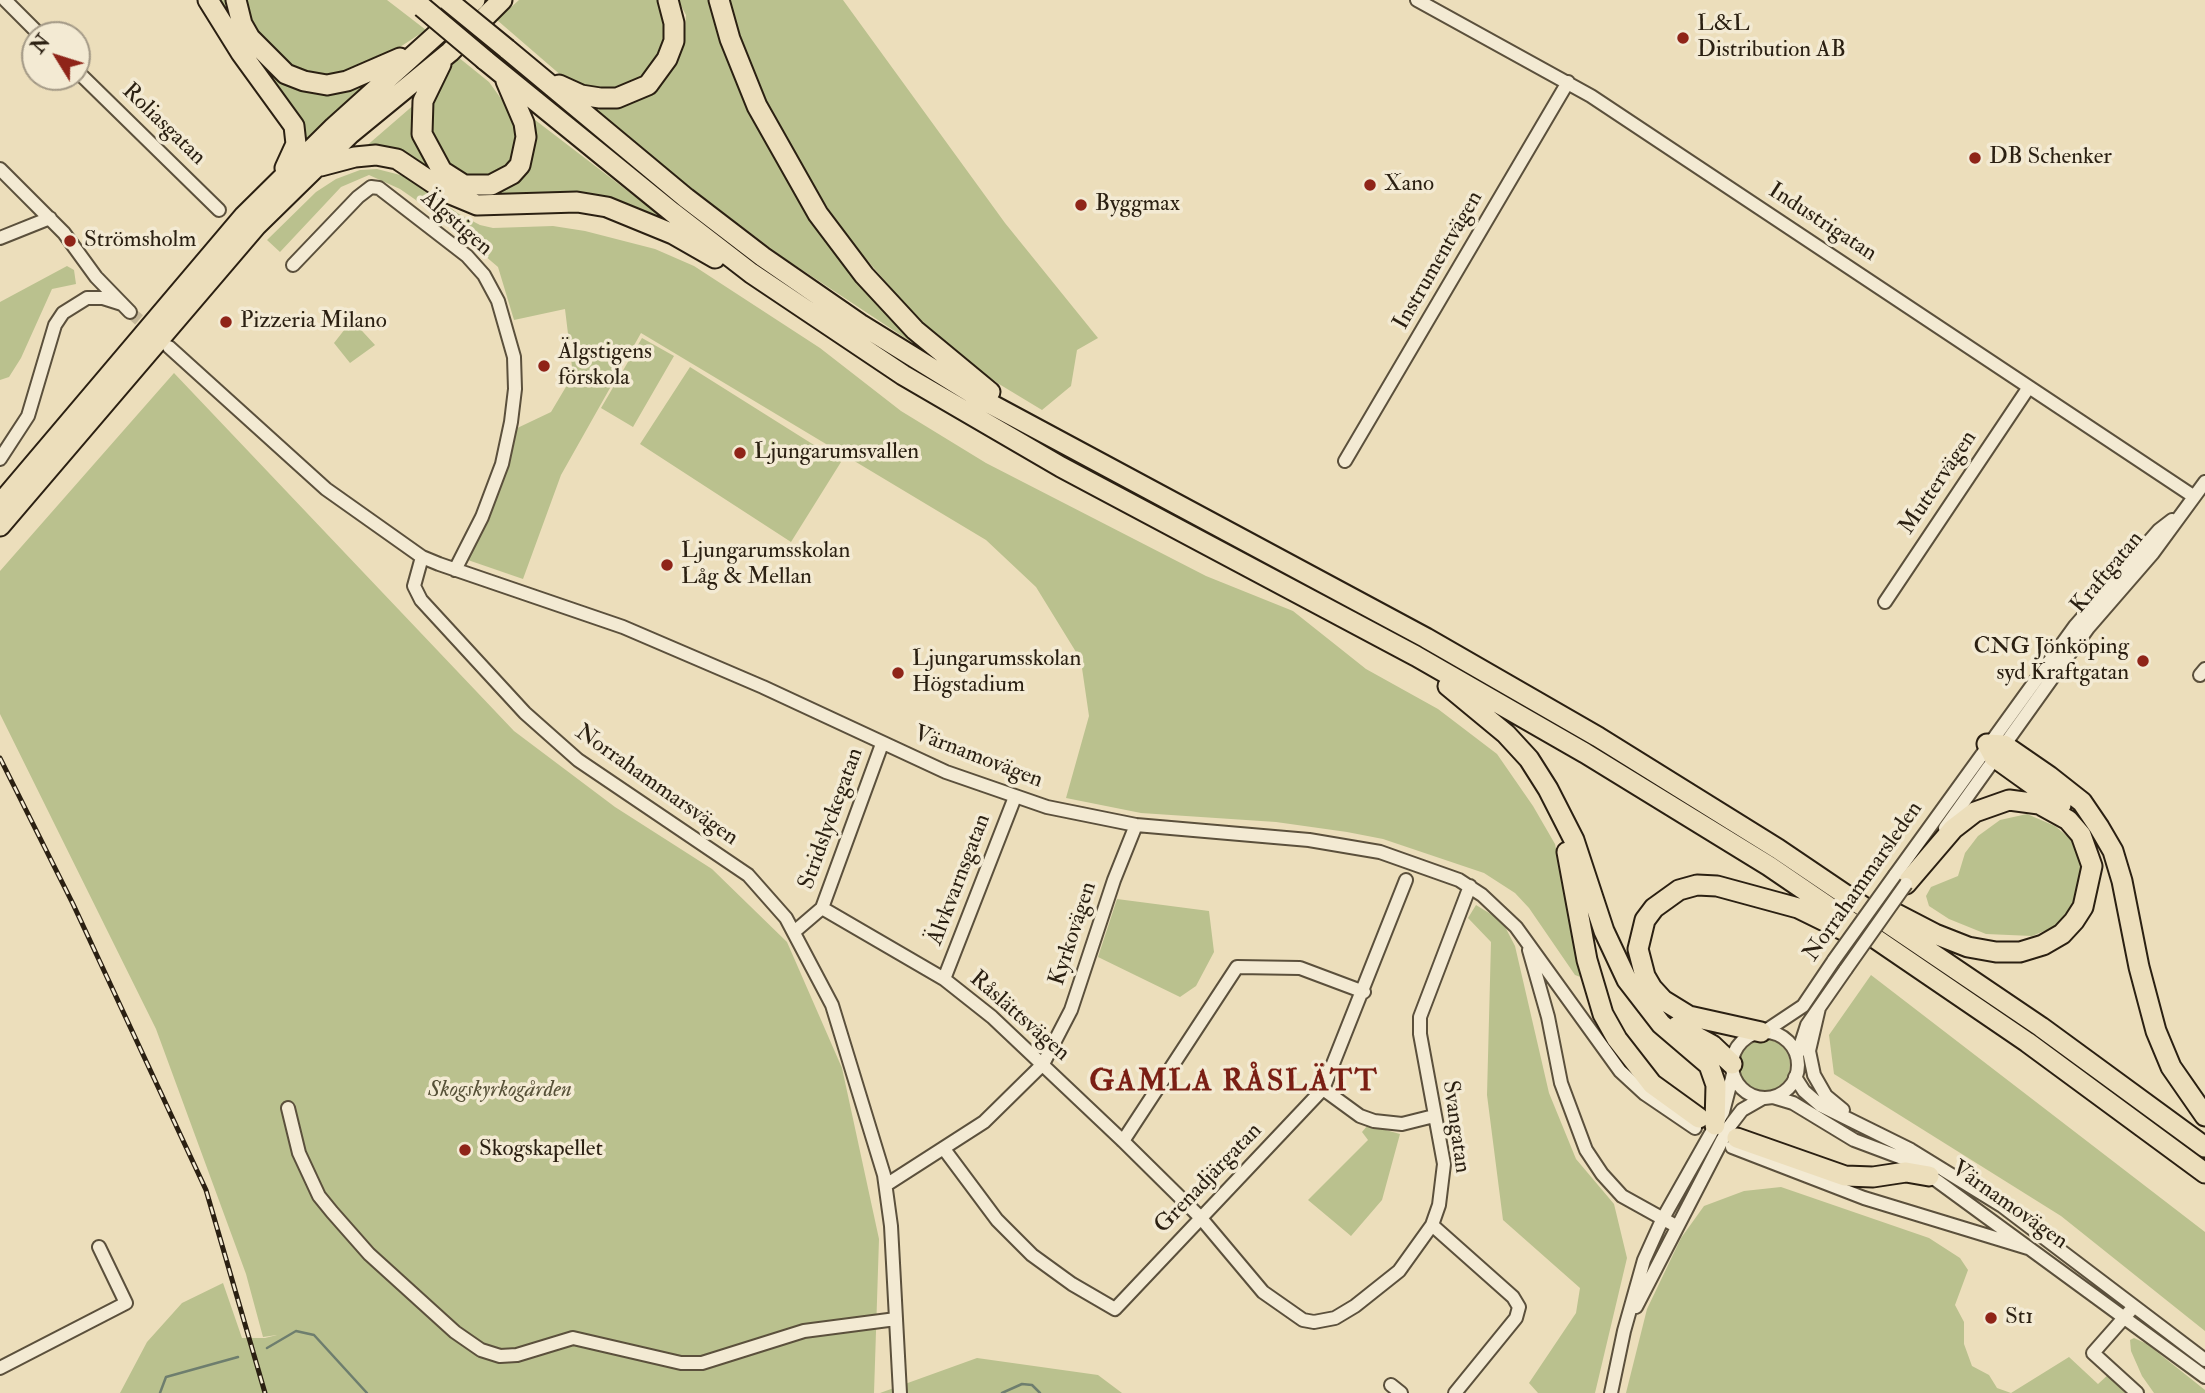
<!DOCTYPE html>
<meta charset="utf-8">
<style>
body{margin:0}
#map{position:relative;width:2205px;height:1393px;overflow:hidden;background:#ecdebb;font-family:"IM FELL Double Pica",serif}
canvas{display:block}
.north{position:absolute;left:21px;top:21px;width:70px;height:70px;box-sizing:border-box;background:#f3ead3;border:2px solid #a39986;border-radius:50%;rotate:308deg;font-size:19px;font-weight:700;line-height:28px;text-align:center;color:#2b2012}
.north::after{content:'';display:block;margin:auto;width:24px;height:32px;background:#8f2418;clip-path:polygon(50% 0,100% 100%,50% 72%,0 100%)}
</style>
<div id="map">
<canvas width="2205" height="1393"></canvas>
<div class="north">N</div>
</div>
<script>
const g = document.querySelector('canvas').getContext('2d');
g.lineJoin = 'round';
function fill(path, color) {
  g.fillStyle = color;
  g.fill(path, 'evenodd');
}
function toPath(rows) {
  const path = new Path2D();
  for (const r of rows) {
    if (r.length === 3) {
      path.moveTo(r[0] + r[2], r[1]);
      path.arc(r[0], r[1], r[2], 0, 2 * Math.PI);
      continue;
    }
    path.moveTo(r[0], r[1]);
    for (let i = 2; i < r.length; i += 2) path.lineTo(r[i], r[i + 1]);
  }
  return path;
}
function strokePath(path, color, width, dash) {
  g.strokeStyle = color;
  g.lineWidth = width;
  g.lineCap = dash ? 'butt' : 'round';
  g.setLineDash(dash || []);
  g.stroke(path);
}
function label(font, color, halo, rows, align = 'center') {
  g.font = font + ' "IM FELL Double Pica",serif';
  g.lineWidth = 7;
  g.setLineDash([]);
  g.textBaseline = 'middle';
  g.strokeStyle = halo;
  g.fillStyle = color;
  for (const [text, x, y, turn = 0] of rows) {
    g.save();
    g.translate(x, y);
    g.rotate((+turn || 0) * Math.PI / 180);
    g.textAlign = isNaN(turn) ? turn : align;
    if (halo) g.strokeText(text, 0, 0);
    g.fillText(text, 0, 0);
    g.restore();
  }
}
fill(toPath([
 [213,0,230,0,281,79,377,77,303,145],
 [246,0,387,0,426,30,380,60,339,76,310,75,295,69,268,48,249,19],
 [519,0,659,0,666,18,664,51,645,78,615,92,581,86,563,77,497,20],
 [678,0,712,0,775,156,943,363,781,256,666,169,588,104,643,96,664,80,676,65,684,43,686,15],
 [728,0,843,0,1005,223,1098,338,1077,350,1071,386,1042,410,999,384,947,347,897,295,843,232,776,126,746,63],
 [458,57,489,82,518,122,518,156,496,180,454,174,427,123,429,100,443,73],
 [416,103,448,184,528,168,533,149,533,132,526,113,680,231,629,210,487,202,364,148],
 [377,169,408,177,459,214,480,225,493,228,553,226,585,231,655,249,694,266,820,348,901,411,986,463,1206,576,1293,611,1366,669,1438,709,1497,754,1533,806,1555,844,1583,978,1575,975,1529,908,1515,893,1484,873,1383,839,1347,832,1276,822,1141,813,1066,798,1089,716,1082,668,1076,652,1036,587,986,540,641,333,561,475,523,579,465,559,511,431,551,412,573,375,565,309,514,320,498,267,436,214,400,189,369,175,341,187,280,252,267,240,316,192,336,179,360,170],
 [67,266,74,270,76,284,52,289,21,358,9,377,0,380,0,302],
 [352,320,375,345,350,363,334,343],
 [642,338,674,356,633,427,601,408],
 [690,367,841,462,791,542,640,444],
 [174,373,514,731,615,807,712,869,787,942,842,1068,879,1239,874,1393,120,1393,147,1342,182,1303,223,1283,242,1338,265,1338,277,1335,263,1337,246,1274,156,1029,0,714,0,571],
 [2027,814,2055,826,2073,841,2083,865,2080,885,2072,906,2054,927,2032,936,1986,934,1949,919,1929,906,1926,896,1931,887,1958,876,1965,853,1978,836,2000,820],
 [1117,899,1209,911,1214,952,1196,986,1180,997,1098,957],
 [1476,905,1502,921,1515,946,1549,1093,1576,1159,1614,1204,1627,1258,1595,1393,1538,1393,1529,1383,1576,1313,1580,1288,1503,1220,1487,1095,1491,942,1468,918],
 [1871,975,2205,1232,2205,1331,2061,1216,1834,1074,1829,1035],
 [1764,1065,26],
 [1368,1125,1400,1134,1382,1200,1351,1236,1308,1200,1368,1140,1362,1132],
 [1781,1187,1929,1238,1960,1258,1968,1270,1955,1305,1964,1322,1964,1344,1972,1366,1989,1375,1997,1388,2011,1393,2069,1357,2098,1384,2109,1374,2131,1393,1626,1393,1647,1309,1681,1238,1704,1206,1744,1191],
 [2134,1338,2147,1344,2205,1390,2205,1393,2154,1393,2142,1376,2131,1351,2130,1340],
 [977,1358,1098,1375,1122,1393,880,1393]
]), '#bac18e');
strokePath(toPath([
 [267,1348,296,1331,314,1335,367,1393],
 [160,1393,166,1377,238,1357],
 [1002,1393,1022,1384,1032,1385,1040,1393]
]), '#6e7e6e', 2.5);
strokePath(toPath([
 [130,312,153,332]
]), '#c5b899', 12, [12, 6]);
const minor = toPath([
 [5,0,40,35],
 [1417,0,1591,96,2193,496],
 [77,71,219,210],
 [0,169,64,233,96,277,130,312],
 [0,238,50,218],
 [293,265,358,197,371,187,379,188,467,256,484,275,498,301,514,357,515,389,511,422,502,464,482,517,455,570],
 [169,347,326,489,422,557,439,564,623,627,763,687,946,772,1047,807,1136,825,1309,840,1380,852,1459,880,1482,895,1516,927,1620,1071,1645,1094,1695,1128],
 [0,459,28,416,55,325,63,313,87,298,103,298,122,304],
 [1345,461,1568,82],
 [422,557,414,586,421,600,525,713,578,760,748,875,786,918,832,1005,884,1175,891,1226,900,1393],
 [1885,602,2029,387],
 [2200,675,2205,669],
 [1945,828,2088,628,2153,553,2205,482],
 [1895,875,2075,626,2159,530,2172,520],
 [822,908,882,744],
 [794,932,822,908,944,979,992,1017,1123,1141,1200,1217,1263,1292,1303,1320,1314,1322,1335,1318,1355,1306,1399,1271,1432,1225,1439,1205,1444,1164,1420,1034,1420,1017,1470,886],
 [1529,950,1548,1017,1561,1083,1586,1150,1602,1174,1622,1196,1676,1226],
 [944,979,1015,797],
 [1819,1008,1809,1051,1814,1075,1826,1096,1843,1110],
 [1764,1032,1803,1006,1834,960],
 [1765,1065,33],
 [1797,1056,1807,1025,1846,969],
 [1795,1077,1804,1091,1820,1105,1911,1150,2002,1206,2205,1360],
 [1323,1089,1360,1116,1374,1121,1402,1124,1434,1116],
 [1773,1097,1793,1103,1854,1140,1910,1161,2205,1377],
 [288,1108,299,1153,319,1196,332,1212,369,1254,455,1332,481,1350,500,1356,517,1355,573,1338,681,1363,702,1363,804,1331,896,1319],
 [1123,1141,1237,967,1300,968,1364,992],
 [1732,1147,1864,1198,2028,1248],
 [944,1149,997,1220,1032,1255,1072,1284,1115,1309,1323,1089,1406,880],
 [886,1185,984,1122,1043,1064,1071,1010,1114,880,1136,825],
 [1432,1225,1513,1297,1519,1307,1516,1318,1455,1393],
 [1636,1307,1729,1127,1742,1110,1763,1098],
 [2130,1311,2093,1353,2137,1393],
 [0,1368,126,1303,99,1247],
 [1391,1385,1401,1393],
 [1611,1393,1624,1331,1644,1260,1662,1220,1723,1112,1733,1074]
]);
const highway = toPath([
 [208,0,241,53,294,126,296,144,285,168],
 [236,0,242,24,250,38,286,74,304,81,327,85,347,81,400,58],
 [719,0,730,39,757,106,818,214,864,275,915,330,990,392],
 [507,49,686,198,763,257,860,324,983,400,1426,638,1598,737,1778,849,2041,1027,2205,1147],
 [485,60,672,212,751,273,903,375,1061,467,1416,656,1585,753,1769,866,2027,1042,2205,1173],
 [441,64,423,101,422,134,442,171,464,185,491,185,512,174,520,165,526,137,524,123,506,81],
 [559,85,581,95,600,98,617,98,648,85,667,59,674,41,674,23,668,0],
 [321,166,355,157,376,155,397,159,448,193,477,205,577,202,607,207,673,234,715,258],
 [0,504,244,216,334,127,475,0],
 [0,526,256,226,350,134,450,52,502,0],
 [1448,686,1506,734,1529,759,1548,789,1574,840,1604,931,1627,980,1661,1024,1709,1065,1716,1085,1715,1125],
 [1987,744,2004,745,2049,776,2082,802,2099,827,2113,851,2122,881,2139,967,2156,1031,2171,1067,2205,1116],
 [1987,744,1994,757,2061,805],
 [1567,852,1587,960,1603,1014,1617,1039,1652,1084,1699,1118],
 [1881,906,1935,934,1968,947,1996,952,2020,952,2043,945,2062,934,2074,921,2083,907,2092,866,2081,835,2068,820,2039,804,2009,800,1975,812,1953,829,1906,884],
 [1677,1026,1712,1045,1732,1064],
 [1761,1032,1689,1016,1663,1000,1652,988,1645,976,1638,949,1645,920,1654,908,1679,890,1697,885,1717,886,1798,908,1849,933],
 [1737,1138,1845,1176,1873,1177,1906,1172,1929,1176]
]);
strokePath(minor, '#5b503c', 16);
strokePath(highway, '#2b2012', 23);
strokePath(minor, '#f3ead3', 12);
strokePath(highway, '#ecdebb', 19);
const rail = toPath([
 [0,758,73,904,206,1190,265,1393]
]);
strokePath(rail, '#2b2012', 5);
strokePath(rail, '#f3ead3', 2.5, [8]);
const minorBridge = toPath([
 [1834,960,1895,875],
 [1846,969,1906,884]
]);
const highwayBridge = toPath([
 [447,0,507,49],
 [422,7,485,60]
]);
strokePath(minorBridge, '#5b503c', 16, []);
strokePath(highwayBridge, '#2b2012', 23, []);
strokePath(minorBridge, '#f3ead3', 12);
strokePath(highwayBridge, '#ecdebb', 19);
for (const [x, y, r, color] of [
 [1683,38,7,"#8f2418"],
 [1975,158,7,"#8f2418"],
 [1370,185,7,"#8f2418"],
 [1081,205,7,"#8f2418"],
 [70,241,7,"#8f2418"],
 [226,322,7,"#8f2418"],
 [544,366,7,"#8f2418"],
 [740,453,7,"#8f2418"],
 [667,565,7,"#8f2418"],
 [2143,661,7,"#8f2418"],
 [898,673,7,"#8f2418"],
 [465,1150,7,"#8f2418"],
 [1991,1318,7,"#8f2418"]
]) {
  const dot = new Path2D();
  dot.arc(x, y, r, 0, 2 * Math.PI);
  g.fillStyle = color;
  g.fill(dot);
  strokePath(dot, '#f3ead3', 2.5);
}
label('23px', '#2b2012', '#f3ead3', [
 ["L&L",1697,25],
 ["Distribution AB",1697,51],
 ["DB Schenker",1989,158],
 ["Xano",1384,185],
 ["Byggmax",1095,205],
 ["Strömsholm",84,241],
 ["Pizzeria Milano",240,322],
 ["Älgstigens",558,353],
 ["förskola",558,379],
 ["Ljungarumsvallen",754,453],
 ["Ljungarumsskolan",681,552],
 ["Låg & Mellan",681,578],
 ["CNG Jönköping",2129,648,"right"],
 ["syd Kraftgatan",2129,674,"right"],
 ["Ljungarumsskolan",912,660],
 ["Högstadium",912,686],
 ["Skogskapellet",479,1150],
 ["St1",2005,1318]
], 'left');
label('23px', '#2b2012', '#f3ead3', [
 ["Roliasgatan",163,125,44],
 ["Industrigatan",1822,223,33],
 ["Älgstigen",456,224,41],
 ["Instrumentvägen",1439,261,-60],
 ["Muttervägen",1939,483,-56],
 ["Kraftgatan",2108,573,-50],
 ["Värnamovägen",978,758,21],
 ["Norrahammarsvägen",656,786,35],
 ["Stridslyckegatan",832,819,-70],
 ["Älvkvarnsgatan",960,880,-69],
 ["Norrahammarsleden",1864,882,-55],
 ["Kyrkovägen",1074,934,-72],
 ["Råslättsvägen",1019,1017,41],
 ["Svangatan",1455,1127,82],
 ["Grenadjärgatan",1209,1179,-46],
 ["Värnamovägen",2009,1206,35]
]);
label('italic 23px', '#565037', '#f3ead3', [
 ["Skogskyrkogården",500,1091]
]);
g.letterSpacing = '2px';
label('bold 30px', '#7a1f14', '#f3ead3', [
 ["GAMLA RÅSLÄTT",1234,1084]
]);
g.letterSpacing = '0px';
</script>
